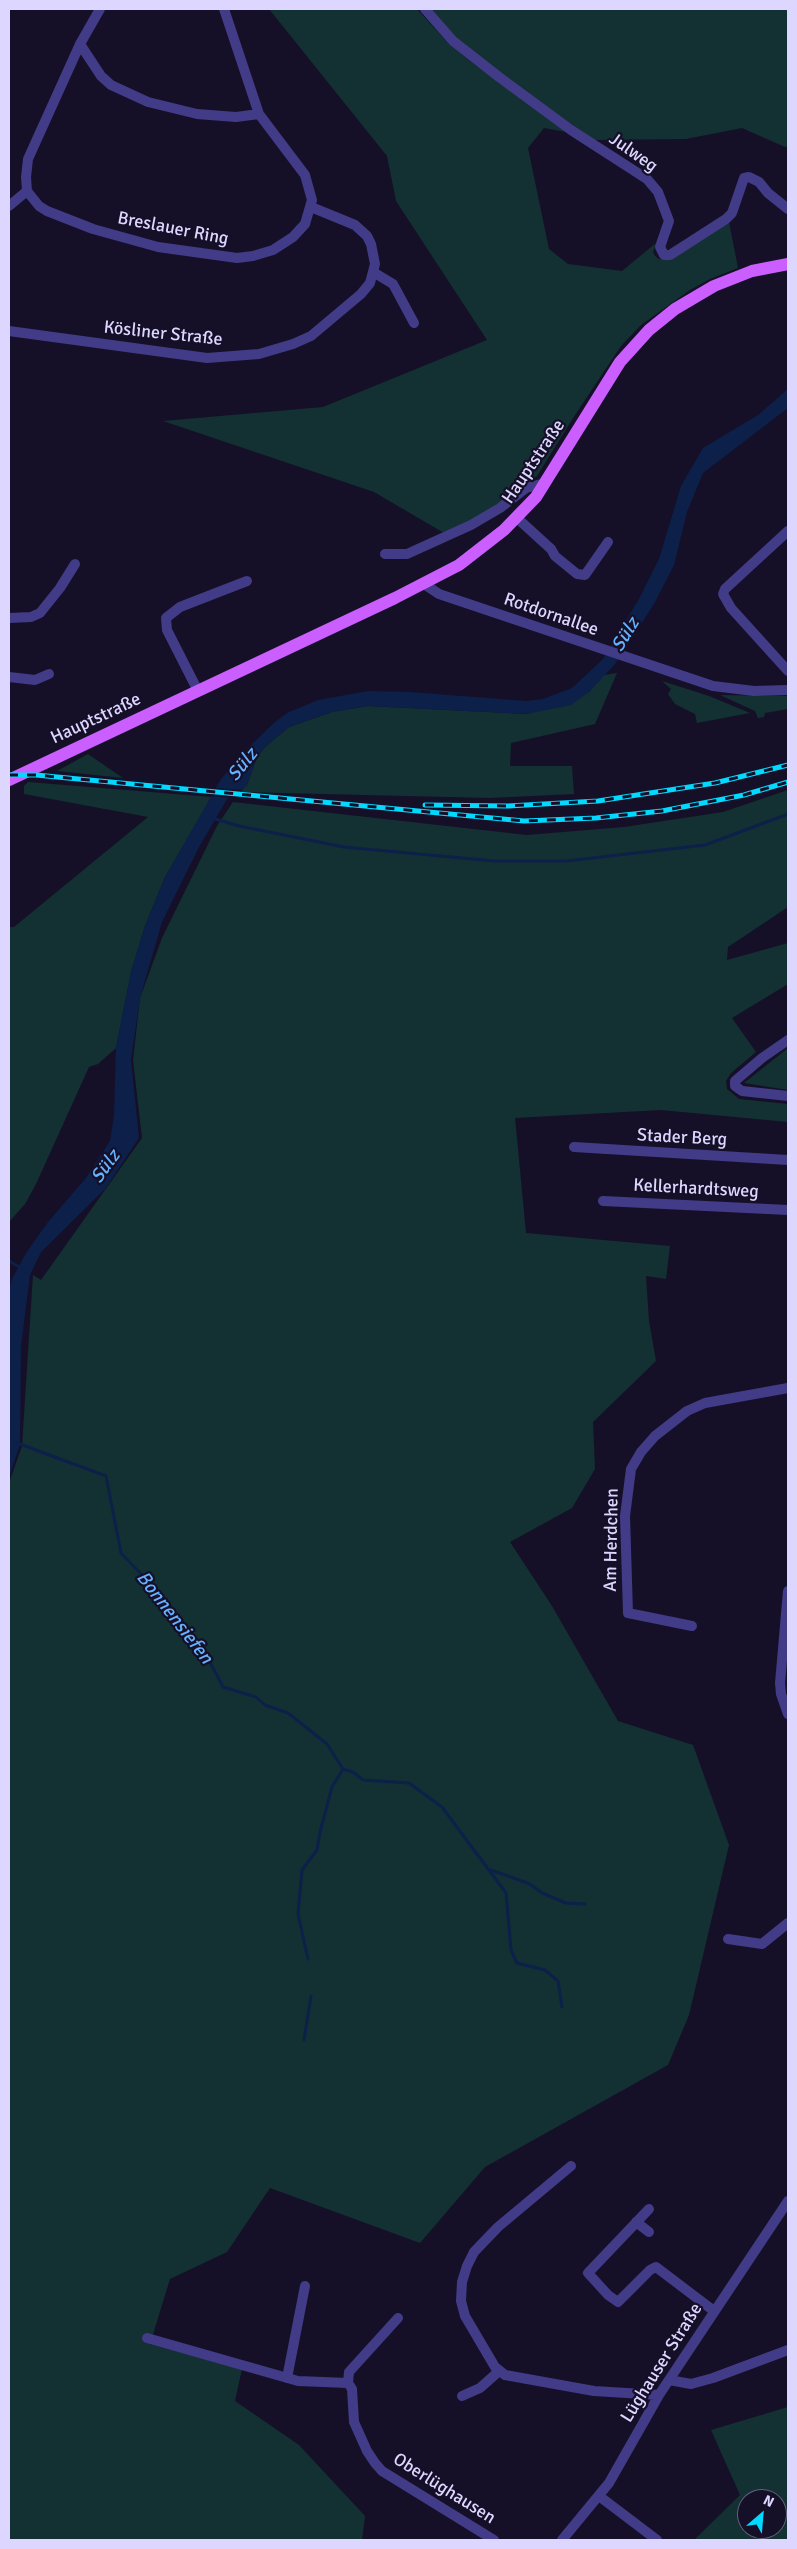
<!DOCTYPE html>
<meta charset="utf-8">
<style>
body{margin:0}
#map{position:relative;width:797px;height:2549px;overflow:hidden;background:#151028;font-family:Signika,sans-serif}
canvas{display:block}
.frame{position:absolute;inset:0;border:10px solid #ddd7ff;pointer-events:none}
.north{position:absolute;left:737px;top:2489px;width:50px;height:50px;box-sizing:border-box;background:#151028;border:1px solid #65607e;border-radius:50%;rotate:27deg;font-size:14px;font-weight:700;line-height:20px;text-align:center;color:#ddd7ff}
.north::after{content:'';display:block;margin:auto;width:18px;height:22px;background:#03d9ff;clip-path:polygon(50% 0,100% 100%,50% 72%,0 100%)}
</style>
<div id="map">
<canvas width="797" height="2549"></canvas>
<div class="frame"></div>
<div class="north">N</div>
</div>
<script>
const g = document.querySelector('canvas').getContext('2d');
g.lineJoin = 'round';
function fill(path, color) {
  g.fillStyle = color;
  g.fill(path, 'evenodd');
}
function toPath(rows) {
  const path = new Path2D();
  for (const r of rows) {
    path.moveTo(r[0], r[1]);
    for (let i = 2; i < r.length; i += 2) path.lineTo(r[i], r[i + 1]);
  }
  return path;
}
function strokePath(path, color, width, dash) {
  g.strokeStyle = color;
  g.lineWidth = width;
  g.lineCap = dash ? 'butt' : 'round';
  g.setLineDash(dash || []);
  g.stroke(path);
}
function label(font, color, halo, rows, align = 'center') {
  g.font = font + ' Signika,sans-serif';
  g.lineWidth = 4.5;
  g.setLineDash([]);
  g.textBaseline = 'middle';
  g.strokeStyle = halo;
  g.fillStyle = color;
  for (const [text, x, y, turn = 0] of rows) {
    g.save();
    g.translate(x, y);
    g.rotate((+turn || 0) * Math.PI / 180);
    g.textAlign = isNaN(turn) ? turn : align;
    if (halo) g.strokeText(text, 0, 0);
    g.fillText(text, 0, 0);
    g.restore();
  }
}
fill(toPath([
 [269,9,417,9,449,44,470,61,566,132,544,128,528,148,549,249,568,264,622,271,656,243,653,252,655,256,659,259,671,259,729,222,738,268,710,279,690,290,641,325,621,346,575,415,537,476,489,512,444,533,374,492,163,421,323,407,487,340,396,201,387,156],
 [429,9,788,9,788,146,785,147,742,128,686,139,594,140,519,88,456,38],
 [617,673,595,724,511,743,510,766,572,766,574,794,490,798,240,792,247,785,257,757,265,747,289,727,332,712,368,706,527,714,589,692,604,675],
 [662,681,709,696,750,713,697,723,695,714,675,704,668,694,671,689],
 [720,695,788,696,788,709,765,713,764,717,758,718,755,711],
 [88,754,123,778,57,771],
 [28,782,212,797,165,877,145,926,131,972,116,1048,98,1064,89,1067,36,1184,25,1204,9,1222,9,927,14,927,148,817,24,794,24,786],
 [788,790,788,907,728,947,727,960,788,943,788,984,732,1018,756,1052,731,1073,726,1081,727,1089,739,1099,788,1104,788,1122,661,1110,515,1118,526,1233,670,1246,666,1279,646,1276,649,1321,656,1361,593,1422,595,1469,572,1508,510,1542,552,1606,618,1721,693,1745,729,1845,689,2015,668,2065,485,2167,420,2243,270,2188,227,2252,170,2279,150,2344,242,2369,235,2401,299,2445,365,2516,362,2540,9,2540,9,1483,22,1446,33,1275,41,1280,142,1138,133,1060,140,998,162,938,217,826,233,802,527,835,624,827,723,812],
 [788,1048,788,1090,744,1083],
 [788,2407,788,2540,694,2540,740,2495,711,2430],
 [747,2499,777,2499,777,2529,747,2529]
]), '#133132');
fill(toPath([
 [788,389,788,408,703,473,687,512,674,565,654,604,615,664,589,692,571,705,527,714,368,706,332,712,289,727,265,747,257,757,247,785,240,792,227,799,198,849,162,922,140,998,131,1060,139,1138,105,1189,41,1252,30,1275,21,1346,20,1445,9,1477,9,1291,12,1279,26,1253,48,1222,86,1178,110,1141,114,1115,116,1048,131,972,145,926,165,877,221,779,251,745,276,721,287,713,318,700,368,691,410,692,527,701,543,699,572,688,603,659,640,597,659,559,681,486,703,448,758,415]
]), '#0c204a');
fill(toPath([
 [214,788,242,790,242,794,233,798,209,796]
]), '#151028');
strokePath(toPath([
 [212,818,239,826,344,847,494,861,566,861,705,845,788,814],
 [9,1261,21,1268],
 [9,1440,106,1476,121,1553,163,1597,203,1649,223,1687,256,1697,265,1705,288,1713,327,1744,343,1769,353,1772,363,1780,409,1783,442,1807,506,1893,511,1950,517,1963,545,1970,558,1981,562,2007],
 [491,1870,530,1884,542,1893,566,1903,585,1904],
 [308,1959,298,1914,302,1870,317,1850,320,1832,332,1787,343,1769],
 [304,2040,311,1996]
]), '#0c204a', 3);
strokePath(toPath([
 [100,9,80,44,28,159,26,177,27,191,39,206,47,211,93,229,158,247,237,258,253,256,273,250,293,237,305,224,312,200,305,175,259,114,224,9],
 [425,9,453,41,499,77,571,130,647,179,658,192,669,221,660,247,664,255,670,255,726,219,732,213,744,178,749,177,759,182,768,193,788,209],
 [80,44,101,76,111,85,148,102,197,114,236,117,259,114],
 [9,206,27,191],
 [373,272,393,284,414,323],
 [9,331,207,358,259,354,293,344,311,336,361,294,370,283,375,264,371,244,367,236,355,225,311,207],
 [517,518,551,549,555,556,577,574,585,575,608,542],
 [788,531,725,589,723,594,731,608,788,671],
 [385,554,407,554,471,525,500,508,526,488,545,483],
 [424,584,439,594,713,686,754,691,788,690],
 [9,618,31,617,40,613,60,588,75,564],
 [9,677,35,680,49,674],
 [198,691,167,630,166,618,180,607,247,581],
 [788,1040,762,1058,735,1081,735,1086,742,1091,788,1096],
 [574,1147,788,1160],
 [603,1201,788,1210],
 [788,1591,780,1683,781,1694,788,1714],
 [692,1626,628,1613,625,1516,631,1469,641,1452,655,1436,687,1411,705,1403,788,1388],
 [728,1939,762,1944,788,1923],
 [571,2166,498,2227,474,2252,467,2266,462,2282,461,2301,465,2316,495,2367,505,2375,594,2391,659,2395],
 [649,2209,588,2273,608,2295,618,2302,650,2270,656,2267,714,2311],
 [636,2222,649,2232],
 [147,2338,298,2381,348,2383,352,2389,354,2422,367,2451,375,2463,382,2471,494,2540],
 [287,2378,305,2286],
 [669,2380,691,2384,713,2378,788,2350],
 [348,2383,349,2372,398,2318],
 [462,2396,480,2388,498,2372],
 [599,2496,657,2540],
 [562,2540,609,2483,659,2395,788,2201]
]), '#423b87', 10);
strokePath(toPath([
 [9,780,395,598,459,565,504,530,536,497,620,362,649,330,675,309,714,286,752,271,788,264]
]), '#cb5eff', 12);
const rail = toPath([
 [9,775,36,775,524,821,596,818,662,811,744,795,788,782],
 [425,805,508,806,598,801,715,783,788,765]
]);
strokePath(rail, '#03d9ff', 5);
strokePath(rail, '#151028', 3, [9]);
label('18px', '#ddd7ff', '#151028', [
 ["Julweg",633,153,35],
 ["Breslauer Ring",173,229,11],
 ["Kösliner Straße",163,334,6],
 ["Hauptstraße",534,462,-56],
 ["Rotdornallee",551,615,19],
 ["Hauptstraße",96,719,-25],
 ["Stader Berg",682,1138,3],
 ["Kellerhardtsweg",696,1189,3],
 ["Am Herdchen",612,1540,-89],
 ["Lüghauser Straße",662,2363,-58],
 ["Oberlüghausen",444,2489,32]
]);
label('italic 19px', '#65b0ff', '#151028', [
 ["Sülz",626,635,-58],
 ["Sülz",243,765,-51],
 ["Sülz",106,1167,-54],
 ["Bonnensiefen",174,1618,52]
]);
</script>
